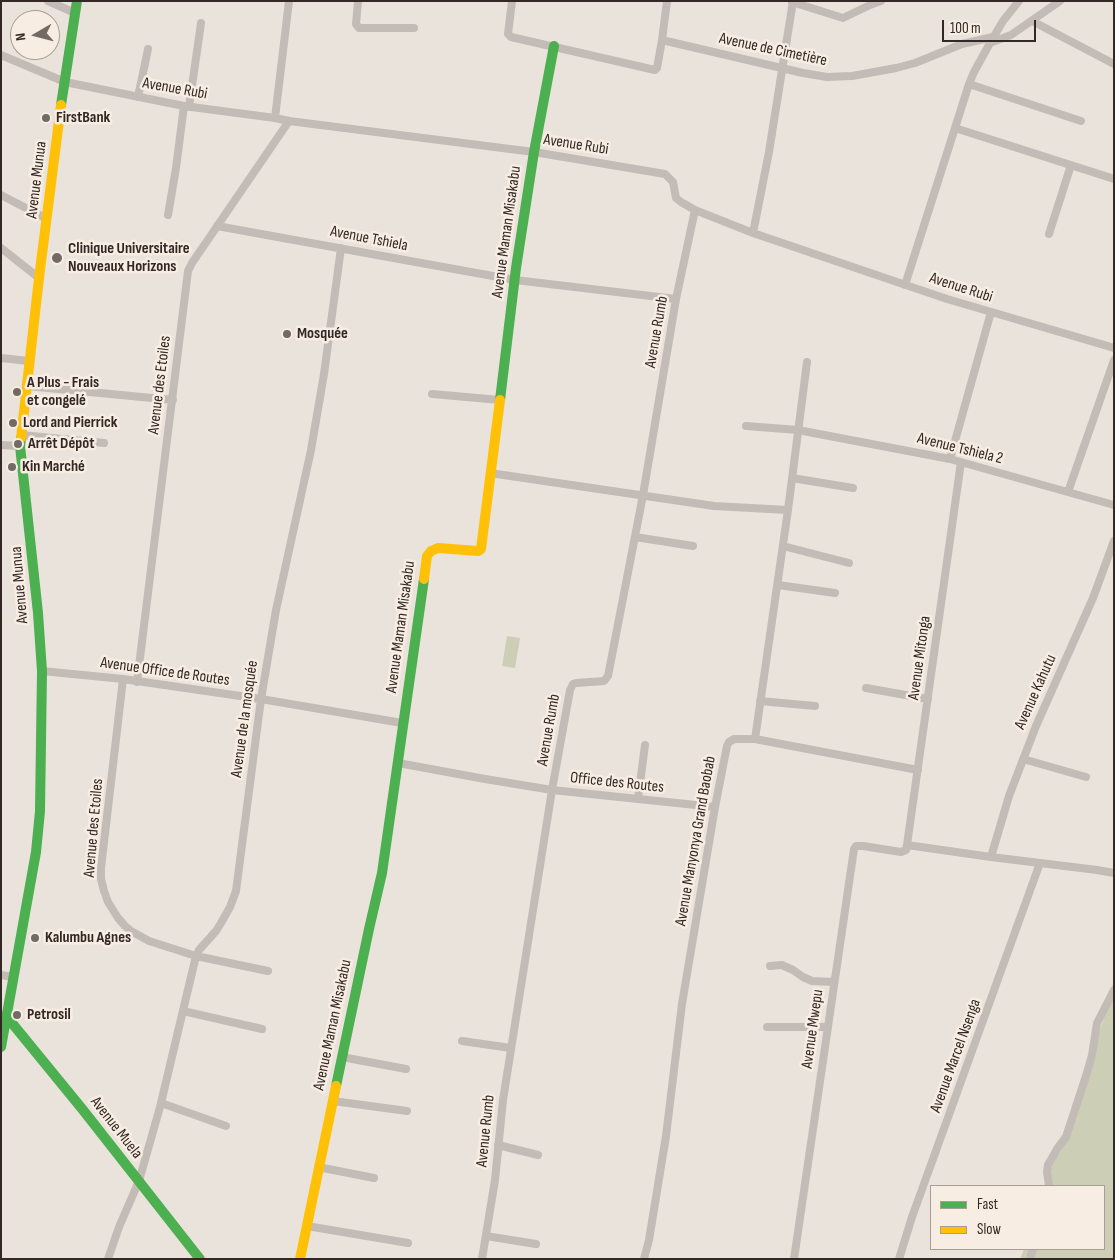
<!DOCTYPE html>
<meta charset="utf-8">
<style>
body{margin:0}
#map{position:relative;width:1115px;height:1260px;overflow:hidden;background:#eae3dc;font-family:"Sofia Sans Condensed",sans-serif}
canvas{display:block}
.frame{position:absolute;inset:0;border:2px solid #332825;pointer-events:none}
.legend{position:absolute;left:930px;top:1185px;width:175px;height:65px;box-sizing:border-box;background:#f8ede2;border:1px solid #a99e96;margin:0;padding:6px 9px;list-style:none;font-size:15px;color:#332825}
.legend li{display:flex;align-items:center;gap:10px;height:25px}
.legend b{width:25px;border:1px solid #a99e96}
.north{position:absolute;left:10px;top:10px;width:50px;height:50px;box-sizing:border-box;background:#f8ede2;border:1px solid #a99e96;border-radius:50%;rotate:262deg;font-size:14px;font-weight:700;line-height:20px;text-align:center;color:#332825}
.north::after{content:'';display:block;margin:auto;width:18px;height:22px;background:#736965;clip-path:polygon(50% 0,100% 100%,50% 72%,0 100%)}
.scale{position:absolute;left:942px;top:20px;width:94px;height:22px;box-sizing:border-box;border:2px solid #332825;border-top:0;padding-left:6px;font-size:15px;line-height:18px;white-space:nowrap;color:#332825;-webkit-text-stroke:4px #f8ede2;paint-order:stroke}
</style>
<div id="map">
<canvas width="1115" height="1260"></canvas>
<div class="frame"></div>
<ul class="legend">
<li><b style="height:6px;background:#4caf50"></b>Fast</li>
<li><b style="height:6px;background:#ffc107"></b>Slow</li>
</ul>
<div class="north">N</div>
<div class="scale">100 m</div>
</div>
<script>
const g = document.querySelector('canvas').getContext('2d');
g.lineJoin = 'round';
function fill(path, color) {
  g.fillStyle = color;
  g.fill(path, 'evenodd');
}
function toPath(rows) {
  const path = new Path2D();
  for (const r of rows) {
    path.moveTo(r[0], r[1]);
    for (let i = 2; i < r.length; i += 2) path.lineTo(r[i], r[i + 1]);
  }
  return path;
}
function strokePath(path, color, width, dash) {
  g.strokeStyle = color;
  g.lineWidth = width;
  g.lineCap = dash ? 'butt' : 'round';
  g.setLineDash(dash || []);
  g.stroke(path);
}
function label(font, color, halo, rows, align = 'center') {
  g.font = font + ' "Sofia Sans Condensed",sans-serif';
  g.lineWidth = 5;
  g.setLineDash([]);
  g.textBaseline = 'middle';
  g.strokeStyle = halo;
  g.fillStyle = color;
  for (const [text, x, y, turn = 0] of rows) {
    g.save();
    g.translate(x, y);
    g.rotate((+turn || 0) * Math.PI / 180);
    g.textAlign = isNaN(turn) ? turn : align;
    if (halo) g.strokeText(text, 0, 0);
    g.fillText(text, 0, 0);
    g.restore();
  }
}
fill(toPath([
 [507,636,520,638,515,668,502,666],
 [1114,989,1114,1259,1020,1259,1024,1249,1104,1249,1104,1186,1045,1186]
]), '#cccfb6');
strokePath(toPath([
 [48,1,75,13],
 [358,1,356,24,359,28,414,28],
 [512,1,508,34,511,37,655,70,657,68,662,40,667,1],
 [792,2,843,18,870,5,881,1],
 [1032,21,1114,64],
 [662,40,803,73,827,77,852,76,896,68,915,63,962,44,993,37],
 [990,43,1011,35,1060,1],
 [1,55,65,82,184,106,275,118,289,121,534,152,665,174,673,182,676,198,681,202,695,210,753,233,947,299,1114,348],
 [969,84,1081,121],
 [138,97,148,49],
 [189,107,201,23],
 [275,118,289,1],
 [955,128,1114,179],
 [1,195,47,219],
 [168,215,176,168,184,106],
 [217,226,515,280,676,299],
 [753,233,769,152,793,1],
 [1049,234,1071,165],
 [1,248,39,278],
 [905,285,969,84,974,72,990,43,1003,21,1019,1],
 [1,358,29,361],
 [27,386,173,400],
 [432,394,500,400],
 [746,426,798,430,950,459,1114,505],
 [21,435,104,443],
 [1,445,20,446],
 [950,459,991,312],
 [490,473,714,506,788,510],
 [792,478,853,488],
 [1068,492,1114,360],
 [635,537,693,546],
 [783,546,849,563],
 [778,585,835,593],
 [42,671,123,679,261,699,402,723],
 [123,679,101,868,101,879,104,891,108,902,118,918,125,926,131,931,149,941,196,956,268,971],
 [137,682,188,271,192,263,289,121],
 [866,688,928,699],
 [760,701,815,706],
 [755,739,788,510,807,362],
 [1023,759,1086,777],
 [398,763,485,779,552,790,715,807],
 [638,799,645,745],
 [907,845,991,857,1097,870,1114,873],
 [991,857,1009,796,1036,726,1093,598,1114,541],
 [770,966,782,965,793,970,803,977,812,981,834,982],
 [1,975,13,977],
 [183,1011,262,1029],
 [767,1027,828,1027],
 [462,1041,511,1048],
 [342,1057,406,1069],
 [333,1101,407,1111],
 [161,1103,226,1126],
 [498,1145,538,1155],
 [318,1167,374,1178],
 [1049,1186,1047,1172,1048,1165,1057,1149,1066,1137,1086,1076,1092,1055,1097,1023,1114,990],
 [307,1226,408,1243],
 [486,1236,536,1244],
 [108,1259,119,1227,139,1181,160,1107,196,956,199,950,216,931,221,923,230,907,236,891,261,699,276,610,311,450,324,374,341,248],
 [482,1259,495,1180,503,1100,552,790,570,690,573,684,576,683,604,681,608,676,643,495,676,299,695,210],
 [644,1259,649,1240,666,1136,682,1004,715,807,727,746,729,742,734,739,755,739,918,770],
 [794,1259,854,849,856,846,863,846,901,852,906,850,907,845,961,462],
 [899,1259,912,1217,1040,863],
 [1030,1259,1033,1249]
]), '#c3bbb6', 8);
strokePath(toPath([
 [61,105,77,1],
 [500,400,516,268,534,152,554,46],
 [7,1017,83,1110,200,1259],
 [1,1047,36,852,40,811,42,671,38,613,20,446,21,438],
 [336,1086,369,929,382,873,424,579]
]), '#4caf50', 10);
strokePath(toPath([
 [21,438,39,278,61,105],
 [424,579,427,556,431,551,438,548,478,551,481,549,500,400],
 [300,1259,336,1086]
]), '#ffc107', 10);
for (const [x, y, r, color] of [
 [46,118,5,"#736965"],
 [57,258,6,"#736965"],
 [287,334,5,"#736965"],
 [17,392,5,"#736965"],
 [13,423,5,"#736965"],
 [18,444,5,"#736965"],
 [12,467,5,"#736965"],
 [35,938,5,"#736965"],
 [17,1015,5,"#736965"]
]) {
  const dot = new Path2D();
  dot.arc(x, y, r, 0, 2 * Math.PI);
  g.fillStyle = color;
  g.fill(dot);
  strokePath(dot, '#f8ede2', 2);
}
label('16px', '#332825', '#f8ede2', [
 ["Avenue de Cimetière",773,50,12],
 ["Avenue Rubi",175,89,10],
 ["Avenue Rubi",576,145,9],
 ["Avenue Munua",37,180,-83],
 ["Avenue Maman Misakabu",507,232,-82],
 ["Avenue Tshiela",369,239,11],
 ["Avenue Rubi",961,288,18],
 ["Avenue Rumb",657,332,-80],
 ["Avenue des Etoiles",160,385,-83],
 ["Avenue Tshiela 2",960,449,14],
 ["Avenue Munua",20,585,-95],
 ["Avenue Maman Misakabu",401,627,-82],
 ["Avenue Mitonga",920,658,-82],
 ["Avenue Office de Routes",165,672,8],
 ["Avenue Kahutu",1036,692,-66],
 ["Avenue de la mosquée",245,719,-82],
 ["Avenue Rumb",549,730,-80],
 ["Office des Routes",617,783,6],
 ["Avenue des Etoiles",94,828,-85],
 ["Avenue Manyonya Grand Baobab",696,841,-80],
 ["Avenue Maman Misakabu",333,1025,-78],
 ["Avenue Mwepu",813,1029,-82],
 ["Avenue Marcel Nsenga",956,1056,-70],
 ["Avenue Muela",116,1128,52],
 ["Avenue Rumb",486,1131,-84]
]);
label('bold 16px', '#332825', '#f8ede2', [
 ["FirstBank",56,118],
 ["Clinique Universitaire",68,249],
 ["Nouveaux Horizons",68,267],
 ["Mosquée",297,334],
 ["A Plus - Frais",27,383],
 ["et congelé",27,401],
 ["Lord and Pierrick",23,423],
 ["Arrêt Dépôt",28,444],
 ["Kin Marché",22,467],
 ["Kalumbu Agnes",45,938],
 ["Petrosil",27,1015]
], 'left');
</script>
